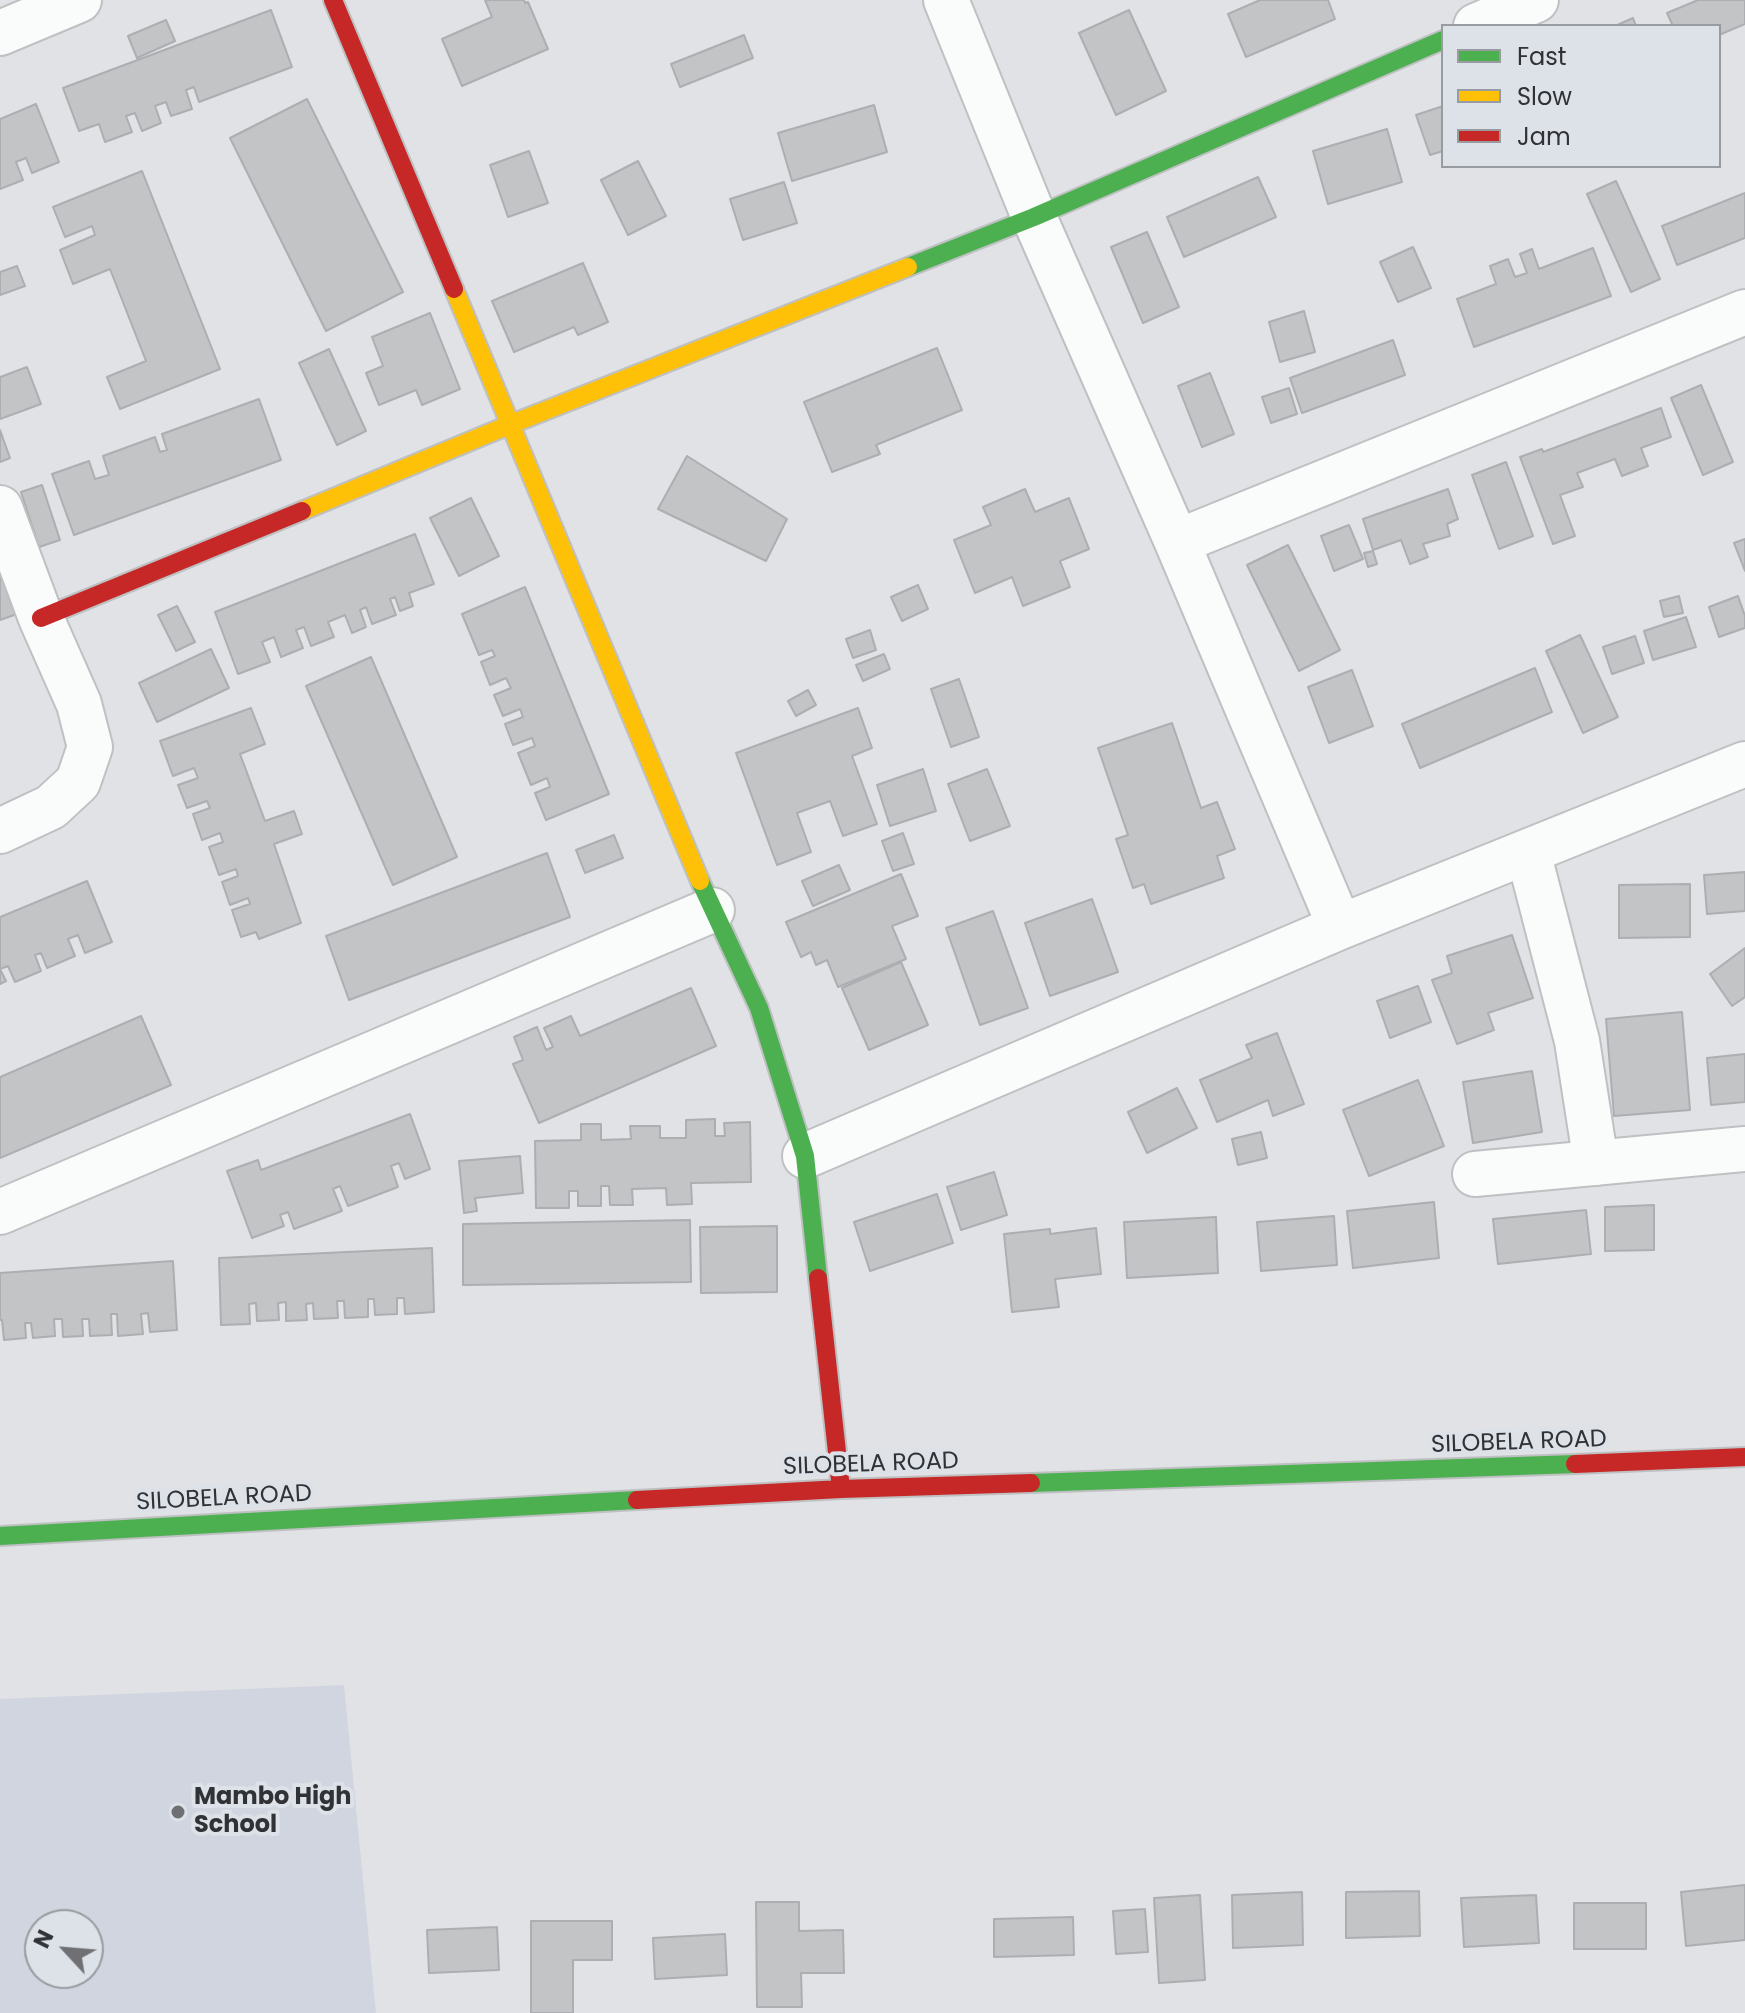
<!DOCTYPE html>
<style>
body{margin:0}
#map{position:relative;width:1745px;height:2013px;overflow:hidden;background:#e0e2e5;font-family:Poppins,sans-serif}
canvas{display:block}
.legend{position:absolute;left:1441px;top:24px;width:280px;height:144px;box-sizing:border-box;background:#dde1e8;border:2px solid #989ba0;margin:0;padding:10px 14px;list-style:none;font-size:24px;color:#303235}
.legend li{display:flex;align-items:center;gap:16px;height:40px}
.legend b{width:40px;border:2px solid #989ba0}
.north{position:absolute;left:24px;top:1909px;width:80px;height:80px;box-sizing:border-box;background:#dde1e8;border:2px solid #989ba0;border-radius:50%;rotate:296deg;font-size:22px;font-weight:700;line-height:32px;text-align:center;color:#303235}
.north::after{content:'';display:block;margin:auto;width:28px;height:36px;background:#6e7073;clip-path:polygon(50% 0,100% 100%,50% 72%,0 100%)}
</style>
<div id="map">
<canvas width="1745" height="2013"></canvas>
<ul class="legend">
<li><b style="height:10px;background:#4caf50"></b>Fast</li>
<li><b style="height:10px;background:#ffc107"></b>Slow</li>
<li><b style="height:10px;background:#c62828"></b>Jam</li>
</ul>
<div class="north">N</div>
</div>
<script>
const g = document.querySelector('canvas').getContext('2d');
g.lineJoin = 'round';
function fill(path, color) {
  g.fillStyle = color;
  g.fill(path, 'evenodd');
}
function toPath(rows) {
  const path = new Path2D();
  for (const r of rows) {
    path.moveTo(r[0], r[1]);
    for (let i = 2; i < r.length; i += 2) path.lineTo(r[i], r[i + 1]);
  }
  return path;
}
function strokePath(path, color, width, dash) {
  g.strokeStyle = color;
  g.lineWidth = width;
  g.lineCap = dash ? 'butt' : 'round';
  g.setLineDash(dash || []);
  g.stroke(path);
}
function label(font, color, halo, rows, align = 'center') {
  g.font = font + ' Poppins,sans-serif';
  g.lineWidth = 8;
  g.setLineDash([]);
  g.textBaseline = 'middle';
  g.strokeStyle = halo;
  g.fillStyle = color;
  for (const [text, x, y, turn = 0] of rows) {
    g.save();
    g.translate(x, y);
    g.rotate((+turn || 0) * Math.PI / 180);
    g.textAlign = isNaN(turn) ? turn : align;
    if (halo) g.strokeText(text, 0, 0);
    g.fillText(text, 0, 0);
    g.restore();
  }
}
fill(toPath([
 [344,1685,376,2013,0,2013,0,1699],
 [40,1925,88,1925,88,1973,40,1973]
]), '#d1d5df');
const building = toPath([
 [485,0,524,0,525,3,528,2,548,49,462,86,442,39,492,17,485,0],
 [1260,0,1328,0,1335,19,1246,57,1228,14,1260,0],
 [1698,0,1745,0,1745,24,1719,35,1719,26,1673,26,1667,13,1698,0],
 [271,10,292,67,199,102,194,87,186,90,192,109,171,116,166,102,155,106,161,123,142,131,135,113,126,116,132,132,105,142,99,124,79,131,63,88,271,10],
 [1129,10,1166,91,1116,115,1079,33,1129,10],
 [1633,18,1636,26,1615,26,1633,18],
 [166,20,175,41,137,58,128,36,166,20],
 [744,35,753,58,680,87,671,64,744,35],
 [307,99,403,292,326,331,230,138,307,99],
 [36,104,59,162,32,173,26,158,16,162,23,180,0,189,0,119,36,104],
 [874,105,887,152,792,181,778,133,874,105],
 [1443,106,1443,151,1430,155,1416,115,1443,106],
 [1387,129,1402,182,1328,204,1313,151,1387,129],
 [529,151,548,203,508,217,490,165,529,151],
 [638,161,666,216,628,235,601,180,638,161],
 [142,171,220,369,120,409,107,377,146,361,110,269,73,284,60,250,95,235,92,226,65,237,53,207,142,171],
 [1258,177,1276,217,1184,257,1167,217,1258,177],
 [1616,181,1660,279,1631,292,1587,194,1616,181],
 [784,182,797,223,743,240,730,199,784,182],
 [1745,193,1745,238,1677,265,1662,226,1745,193],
 [1147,232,1179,307,1143,323,1111,247,1147,232],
 [1413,247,1431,288,1398,302,1380,262,1413,247],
 [1593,248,1611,296,1474,347,1457,299,1496,284,1490,266,1508,259,1515,277,1527,273,1520,254,1532,249,1539,269,1593,248],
 [583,263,608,322,578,335,574,327,514,352,492,301,583,263],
 [17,266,25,286,0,295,0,272,17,266],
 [1304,311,1315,352,1280,362,1269,322,1304,311],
 [430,313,460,389,422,405,416,390,379,405,366,373,383,366,372,337,430,313],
 [1393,340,1405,375,1302,413,1290,378,1393,340],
 [937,348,962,410,876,445,880,454,832,472,804,402,937,348],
 [329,349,366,431,337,445,299,363,329,349],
 [27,367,41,404,0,419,0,377,27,367],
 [1210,373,1234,434,1202,447,1178,386,1210,373],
 [1701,385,1733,462,1703,475,1671,398,1701,385],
 [1289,388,1297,414,1271,423,1262,397,1289,388],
 [259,399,281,460,74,535,52,474,89,461,95,479,109,475,103,456,155,437,160,452,167,450,162,434,259,399],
 [1661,408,1671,437,1641,448,1648,466,1622,476,1615,459,1577,473,1583,487,1560,495,1575,536,1553,544,1520,457,1542,449,1543,452,1661,408],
 [0,430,10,458,0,462,0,430],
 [687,456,787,519,766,561,658,509,687,456],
 [1506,462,1533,536,1499,549,1472,475,1506,462],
 [42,485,60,540,39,547,21,492,42,485],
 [1025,489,1035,512,1069,498,1089,549,1060,561,1070,587,1023,606,1012,577,975,593,954,540,991,525,983,507,1025,489],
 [1448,489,1458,519,1447,524,1450,536,1423,544,1428,557,1410,564,1401,540,1373,550,1363,519,1448,489],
 [471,498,499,556,459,576,430,518,471,498],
 [1349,525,1363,559,1334,571,1321,536,1349,525],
 [415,534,434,584,409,593,413,606,400,611,395,597,390,599,396,615,372,624,366,607,360,610,366,627,352,633,345,615,328,622,334,637,311,646,304,627,296,630,303,648,281,657,274,637,262,642,270,662,238,674,215,612,415,534],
 [1745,539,1745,571,1734,543,1745,539],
 [1288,545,1340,650,1299,671,1247,565,1288,545],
 [1373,551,1377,564,1368,567,1364,553,1373,551],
 [0,565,17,614,0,620,0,565],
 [918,585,928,609,902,621,891,597,918,585],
 [525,587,609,794,546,820,535,793,550,787,547,778,531,785,518,753,535,746,532,738,513,745,505,724,523,717,520,709,503,716,494,695,511,688,506,678,490,685,481,662,495,656,492,650,479,655,462,614,525,587],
 [1679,596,1683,613,1664,617,1660,601,1679,596],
 [1738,596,1745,616,1745,628,1719,637,1709,607,1738,596],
 [177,606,195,642,176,651,158,615,177,606],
 [1686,617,1696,647,1653,660,1644,631,1686,617],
 [870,630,876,650,853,658,846,639,870,630],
 [1580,635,1618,717,1583,733,1546,651,1580,635],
 [1635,636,1644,663,1612,674,1603,647,1635,636],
 [211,649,229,688,157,722,139,683,211,649],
 [884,654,890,669,863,681,856,665,884,654],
 [371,657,457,857,393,885,306,686,371,657],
 [1535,668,1552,712,1420,768,1402,724,1535,668],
 [1352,670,1373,726,1329,743,1308,687,1352,670],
 [959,679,979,737,951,747,931,689,959,679],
 [808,690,816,705,796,716,788,701,808,690],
 [251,708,265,744,240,754,265,821,294,811,302,834,274,844,301,923,259,939,256,932,241,937,232,910,250,904,248,898,230,905,222,882,238,876,236,869,219,875,209,847,223,842,220,833,202,840,193,814,210,808,207,801,187,808,178,785,198,778,194,768,173,776,160,741,251,708],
 [858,708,872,748,852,756,877,824,843,836,830,801,797,813,811,852,777,865,736,753,858,708],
 [1172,723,1201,808,1217,802,1235,849,1217,856,1224,878,1151,904,1144,884,1133,888,1116,839,1128,835,1098,748,1172,723],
 [923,769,936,811,890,826,877,785,923,769],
 [987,769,1010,826,970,841,948,784,987,769],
 [903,833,914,864,893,871,882,841,903,833],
 [614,835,623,858,585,873,576,850,614,835],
 [547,853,570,917,349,1000,326,936,547,853],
 [839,865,850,890,813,906,802,881,839,865],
 [1745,872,1745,911,1707,914,1704,875,1745,872],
 [901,874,918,916,892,926,906,959,838,987,827,960,816,965,811,952,801,957,786,922,901,874],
 [87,881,112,942,85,953,78,935,68,939,75,956,47,968,41,953,35,955,41,971,15,982,8,966,0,969,6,981,0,984,0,917,87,881],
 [1690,884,1690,937,1619,938,1619,885,1690,884],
 [1092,899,1118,972,1050,996,1025,923,1092,899],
 [993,911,1028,1008,980,1025,946,928,993,911],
 [1512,935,1533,998,1488,1013,1494,1030,1457,1044,1432,980,1452,973,1447,956,1512,935],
 [1745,948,1745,997,1732,1006,1710,974,1745,948],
 [901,962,928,1025,869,1050,842,988,901,962],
 [1418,986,1431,1022,1390,1038,1377,1001,1418,986],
 [691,988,716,1046,539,1123,513,1064,523,1060,514,1037,537,1027,546,1050,553,1047,544,1028,571,1016,580,1036,691,988],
 [1682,1012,1690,1110,1614,1116,1606,1019,1682,1012],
 [141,1016,171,1085,0,1158,0,1077,141,1016],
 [1277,1033,1304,1104,1273,1116,1268,1100,1217,1122,1200,1080,1252,1058,1246,1045,1277,1033],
 [1745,1054,1745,1102,1711,1105,1707,1058,1745,1054],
 [1532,1071,1542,1132,1473,1143,1463,1082,1532,1071],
 [1418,1080,1444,1146,1369,1176,1343,1110,1418,1080],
 [1177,1088,1197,1128,1147,1153,1128,1112,1177,1088],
 [410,1114,430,1169,405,1179,399,1163,391,1166,398,1187,348,1206,340,1186,333,1189,342,1211,294,1229,288,1212,280,1215,284,1226,252,1238,227,1171,258,1160,261,1170,410,1114],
 [715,1119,715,1136,725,1136,724,1123,750,1122,751,1182,691,1183,692,1204,667,1205,666,1188,632,1189,633,1205,610,1205,609,1186,601,1186,601,1206,578,1206,578,1191,569,1191,569,1208,536,1208,535,1141,581,1140,581,1124,601,1124,601,1140,631,1139,630,1126,660,1126,660,1138,686,1138,686,1120,715,1119],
 [1261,1132,1267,1158,1238,1165,1232,1139,1261,1132],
 [520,1156,523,1193,475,1198,477,1211,464,1213,459,1161,520,1156],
 [994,1172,1007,1215,961,1230,947,1187,994,1172],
 [937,1194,953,1243,870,1271,854,1222,937,1194],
 [1434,1202,1439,1258,1353,1268,1347,1211,1434,1202],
 [1654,1205,1654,1250,1605,1251,1605,1207,1654,1205],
 [1586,1210,1591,1254,1498,1264,1493,1219,1586,1210],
 [1334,1216,1337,1265,1261,1271,1257,1222,1334,1216],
 [1216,1217,1218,1273,1127,1278,1124,1222,1216,1217],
 [690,1220,691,1282,463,1285,463,1224,690,1220],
 [777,1226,777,1292,701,1293,700,1227,777,1226],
 [1096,1228,1101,1274,1055,1279,1059,1307,1012,1312,1004,1234,1050,1229,1050,1234,1096,1228],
 [432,1248,434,1312,405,1314,404,1298,397,1298,397,1314,375,1315,374,1299,368,1299,368,1317,345,1318,344,1301,337,1301,338,1318,314,1319,313,1303,306,1304,307,1320,286,1321,286,1302,278,1303,279,1320,257,1321,256,1303,249,1304,250,1324,221,1325,219,1258,432,1248],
 [173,1261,177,1330,150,1332,148,1313,141,1314,143,1334,118,1336,117,1314,111,1314,112,1335,90,1336,89,1319,82,1319,83,1336,63,1337,62,1319,54,1319,55,1336,33,1338,31,1323,25,1323,26,1338,4,1340,2,1320,0,1320,0,1273,173,1261],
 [1745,1885,1745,1940,1686,1946,1681,1892,1745,1885],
 [1419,1891,1420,1936,1346,1938,1346,1892,1419,1891],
 [1302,1892,1303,1945,1233,1948,1232,1895,1302,1892],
 [1200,1895,1205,1980,1159,1983,1154,1898,1200,1895],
 [1536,1895,1539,1943,1464,1947,1461,1898,1536,1895],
 [756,1902,799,1902,799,1931,843,1930,844,1973,801,1973,802,2007,757,2007,756,1902],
 [1574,1903,1646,1903,1646,1949,1574,1949,1574,1903],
 [1145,1909,1148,1952,1116,1954,1113,1911,1145,1909],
 [1073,1917,1074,1955,994,1957,994,1919,1073,1917],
 [531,1921,612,1921,612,1960,573,1960,573,2013,531,2013,531,1921],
 [497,1927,499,1970,429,1973,427,1930,497,1927],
 [725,1934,727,1975,655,1979,653,1938,725,1934]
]);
fill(building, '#c2c4c6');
strokePath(building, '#acaeb1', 2);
const street = toPath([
 [946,0,1034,217,1177,542,1340,927],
 [1476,26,1536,0],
 [0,33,79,0],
 [0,508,41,618,79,704,90,747,78,782,51,807,0,831],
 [1177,542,1745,312],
 [1528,852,1577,1041,1596,1163],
 [805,1156,1340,927,1745,764],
 [1475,1174,1745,1149],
 [0,1212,712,910]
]);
const fast = toPath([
 [908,267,1034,217,1443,40],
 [700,881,759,1008,805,1156,818,1278],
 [1031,1483,1575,1464],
 [0,1536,637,1500]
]);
const slow = toPath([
 [454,289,700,881],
 [302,511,509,425,908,267]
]);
const jam = toPath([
 [333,0,454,289],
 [41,618,302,511],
 [818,1278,841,1489],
 [1575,1464,1745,1457],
 [637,1500,841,1489,1031,1483]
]);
strokePath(street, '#bec0c2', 48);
strokePath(fast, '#bec0c2', 22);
strokePath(slow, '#bec0c2', 22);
strokePath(jam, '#bec0c2', 22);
strokePath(street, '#fafbfb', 44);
strokePath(fast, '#4caf50', 18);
strokePath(slow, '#ffc107', 18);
strokePath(jam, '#c62828', 18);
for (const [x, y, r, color] of [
 [178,1812,8,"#6e7073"]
]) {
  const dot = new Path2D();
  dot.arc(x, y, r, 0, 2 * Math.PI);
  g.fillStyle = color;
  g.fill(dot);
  strokePath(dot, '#dde1e8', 3);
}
label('24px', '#303235', '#dde1e8', [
 ["SILOBELA ROAD",1519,1443,-2],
 ["SILOBELA ROAD",871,1465,-2],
 ["SILOBELA ROAD",224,1499,-3]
]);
label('bold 24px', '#303235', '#dde1e8', [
 ["Mambo High",194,1798],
 ["School",194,1826]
], 'left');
</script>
